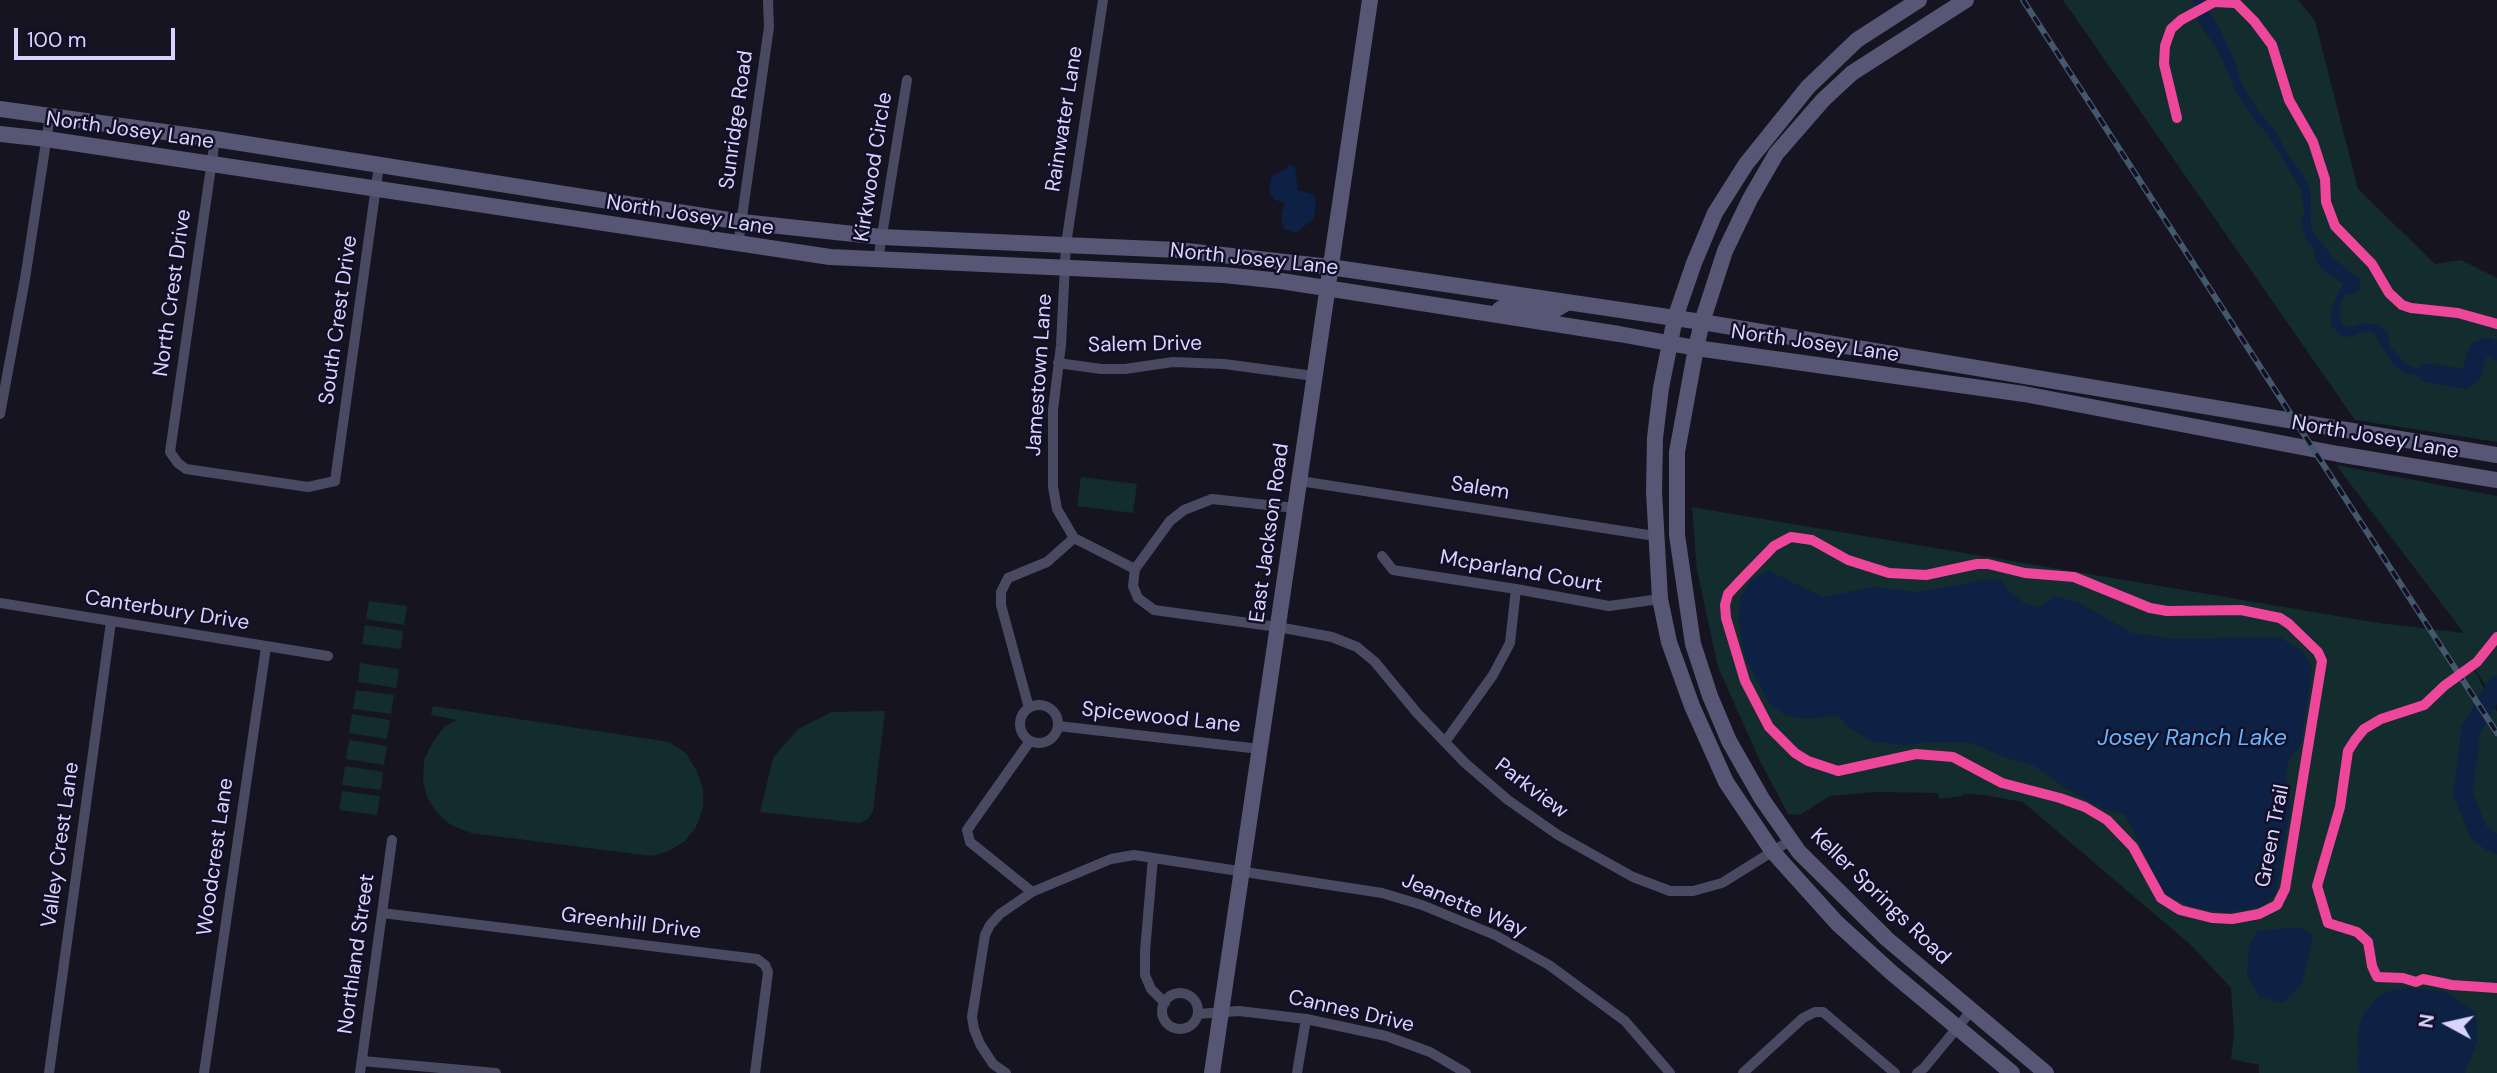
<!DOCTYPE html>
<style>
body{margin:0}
#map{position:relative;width:2497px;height:1073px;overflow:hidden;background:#161421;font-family:"DM Sans",sans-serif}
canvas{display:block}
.north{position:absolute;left:2413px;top:989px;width:70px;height:70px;-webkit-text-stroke:5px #130f26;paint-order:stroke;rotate:278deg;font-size:19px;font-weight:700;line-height:28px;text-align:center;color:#d9d4ff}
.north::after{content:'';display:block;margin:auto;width:24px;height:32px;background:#d9d4ff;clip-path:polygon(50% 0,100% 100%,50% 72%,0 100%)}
.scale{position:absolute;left:14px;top:28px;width:161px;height:32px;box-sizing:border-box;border:4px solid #d9d4ff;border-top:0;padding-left:9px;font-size:21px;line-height:24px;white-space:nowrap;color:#d9d4ff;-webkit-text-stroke:5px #130f26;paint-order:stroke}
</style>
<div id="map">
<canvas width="2497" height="1073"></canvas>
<div class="north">N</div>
<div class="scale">100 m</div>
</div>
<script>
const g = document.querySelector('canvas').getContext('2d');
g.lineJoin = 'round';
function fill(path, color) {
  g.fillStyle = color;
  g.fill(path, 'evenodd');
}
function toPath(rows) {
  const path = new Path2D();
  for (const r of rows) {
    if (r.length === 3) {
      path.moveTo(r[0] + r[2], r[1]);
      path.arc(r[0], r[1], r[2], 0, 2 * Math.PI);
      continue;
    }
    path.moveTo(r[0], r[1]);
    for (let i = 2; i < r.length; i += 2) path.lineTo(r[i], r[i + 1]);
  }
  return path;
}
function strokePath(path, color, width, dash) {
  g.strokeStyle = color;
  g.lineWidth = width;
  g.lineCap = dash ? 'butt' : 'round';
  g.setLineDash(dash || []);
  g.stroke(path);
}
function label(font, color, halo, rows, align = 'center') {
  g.font = font + ' "DM Sans",sans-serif';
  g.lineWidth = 5;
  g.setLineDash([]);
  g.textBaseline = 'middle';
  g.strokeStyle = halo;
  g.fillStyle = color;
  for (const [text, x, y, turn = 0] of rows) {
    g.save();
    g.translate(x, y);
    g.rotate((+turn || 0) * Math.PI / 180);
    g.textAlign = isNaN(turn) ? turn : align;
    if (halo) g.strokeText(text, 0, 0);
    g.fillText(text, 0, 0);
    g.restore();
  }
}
fill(toPath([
 [2063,0,2298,0,2315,21,2358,189,2435,264,2461,260,2497,278,2497,442,2355,420],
 [2336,465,2497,496,2497,703,2470,662,2497,712,2497,1073,2259,1073,2259,1065,2231,1059,2234,1033,2231,988,2192,946,2023,802,1984,795,1963,794,1963,796,1939,799,1938,793,1876,792,1830,796,1800,815,1788,814,1759,759,1718,667,1697,570,1692,507,2379,623,2464,633],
 [1081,477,1137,484,1133,513,1077,506],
 [369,601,407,606,404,625,366,619],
 [365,625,403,631,401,649,362,644],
 [360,663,399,669,396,688,358,682],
 [356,690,394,695,391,714,353,709],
 [433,706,669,742,686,753,696,770,703,788,703,808,696,827,685,841,669,851,652,856,471,833,451,825,437,813,427,797,423,780,424,760,433,742,444,727,457,720,431,715],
 [885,711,873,811,868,819,860,823,760,812,773,758,798,729,832,712],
 [352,714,390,720,387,739,349,733],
 [349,740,387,746,384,765,346,759],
 [345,766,383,772,381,790,342,785],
 [342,791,380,796,377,815,339,810]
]), '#132c2d');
fill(toPath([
 [2193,0,2202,0,2223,35,2237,67,2241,83,2258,111,2276,132,2288,155,2302,173,2311,193,2311,227,2314,233,2333,258,2360,280,2359,290,2355,294,2346,295,2341,301,2339,315,2342,325,2350,328,2365,323,2380,325,2388,334,2389,345,2406,364,2428,372,2452,371,2450,385,2402,372,2391,361,2374,333,2366,331,2348,337,2343,336,2332,327,2330,320,2333,305,2343,284,2323,270,2316,261,2314,249,2306,240,2301,223,2305,212,2301,189,2268,135,2252,117,2235,90,2219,52,2199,23],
 [1290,165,1295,167,1298,190,1311,194,1316,198,1314,218,1296,233,1284,229,1281,217,1285,203,1275,200,1269,193,1271,178],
 [1769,571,1823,597,1875,587,1915,592,1991,579,2001,580,2007,589,2024,603,2040,608,2055,596,2079,603,2132,633,2172,639,2279,637,2303,652,2312,667,2301,745,2289,760,2286,776,2290,794,2290,810,2276,893,2264,906,2226,913,2190,907,2163,892,2125,814,2101,808,2064,787,2034,766,2004,757,1972,743,1936,742,1904,745,1874,742,1849,728,1838,715,1807,719,1785,715,1770,705,1745,657,1738,619,1741,596,1753,578],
 [2299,927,2313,936,2302,984,2283,1003,2260,997,2247,975,2249,946,2258,931],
 [2408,988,2445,992,2460,1001,2476,1013,2477,1042,2465,1073,2360,1073,2357,1061,2359,1053,2358,1039,2360,1021,2365,1012,2378,997,2385,992]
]), '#0d2144');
strokePath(toPath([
 [2427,373,2464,379,2471,375,2478,351,2487,347,2497,351],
 [2497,685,2471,729,2463,794,2479,833,2497,845]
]), '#0d2144', 19);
strokePath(toPath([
 [1103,0,1066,244,1061,345,1053,410,1053,487,1057,509,1074,538,1135,569],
 [215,139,170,452,178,463,186,469,308,487,335,481,379,165],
 [738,245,769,27,768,0],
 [878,260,907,80],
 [1058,363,1101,369,1125,369,1173,362,1224,364,1314,376],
 [0,414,25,279,50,116],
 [1300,481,1655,536],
 [1295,508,1212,499,1184,510,1170,521,1135,569,1133,586,1138,598,1154,610,1278,627,1332,637,1357,647,1375,662,1417,713,1465,763,1508,800,1558,835,1633,877,1670,891,1693,891,1722,883,1791,840],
 [1382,556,1393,570,1516,589,1609,606,1660,599],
 [0,603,328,656],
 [1039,724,19],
 [1029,708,1001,605,1001,592,1008,578,1047,562,1074,538],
 [1058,726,1260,749],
 [1030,741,967,830,970,842,1032,892],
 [1445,742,1493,675,1510,643,1516,589],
 [1153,858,1145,951,1145,975,1151,989,1165,1003],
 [382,913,757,959,765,965,768,972,755,1073],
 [1180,1011,18],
 [1198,1014,1239,1011,1306,1019,1386,1036,1430,1052,1466,1073],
 [362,1061,496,1073],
 [49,1073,111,622],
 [204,1073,266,647],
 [360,1073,392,840],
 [1006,1073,993,1064,980,1044,974,1029,972,1017,985,935,990,925,1000,914,1032,892,1111,859,1134,855,1382,893,1422,905,1495,935,1549,965,1625,1021,1670,1073],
 [1297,1073,1306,1019],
 [1743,1073,1803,1018,1815,1012,1823,1012,1895,1073],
 [1917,1073,1924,1068,1971,1011]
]), '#4a4962', 10);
strokePath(toPath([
 [1919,0,1857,40,1808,87,1746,164,1715,213,1694,263,1675,318,1661,388,1655,438,1654,492,1660,599,1669,642,1692,706,1726,782,1773,852,1837,923,1892,973,2012,1073],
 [1966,0,1852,73,1823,100,1776,154,1750,199,1725,251,1702,322,1696,348,1677,452,1677,535,1693,644,1710,696,1729,741,1762,799,1799,852,1887,939,2046,1073],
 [0,109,215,139,742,222,882,237,1178,250,1330,267,1702,322,2497,455],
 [0,134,46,139,830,257,1224,275,1281,281,1619,334,1696,348,2024,394,2338,454,2497,480],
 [1496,314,1500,309,1509,304,1555,310,1565,304],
 [1212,1073,1370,0]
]), '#575674', 16);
const rail = toPath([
 [2023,0,2497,733]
]);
strokePath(rail, '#43596b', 6);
strokePath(rail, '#130f26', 3.5, [10]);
strokePath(toPath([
 [2233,0,2254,21,2272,45,2289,100,2313,142,2325,179,2326,202,2335,226,2372,264,2389,293,2402,305,2411,308,2458,313,2497,324],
 [2177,118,2164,64,2165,46,2171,29,2181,20,2214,2,2235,3],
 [1791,537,1812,540,1848,560,1889,573,1926,575,1977,564,1988,564,2025,573,2074,577,2150,608,2167,611,2241,610,2280,618,2289,624,2318,652,2322,661,2285,889,2277,905,2259,914,2232,919,2212,918,2180,910,2161,898,2133,847,2107,820,2085,807,2060,798,2002,783,1953,757,1916,754,1838,771,1808,761,1795,753,1769,727,1745,681,1726,618,1725,605,1728,594,1741,580,1774,546,1791,537],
 [2497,637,2477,662,2444,686,2424,705,2381,719,2364,729,2355,740,2348,751,2340,807,2317,886,2328,923,2357,932,2368,942,2372,966,2377,977,2403,978,2416,982,2423,979,2452,985,2497,988]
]), '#ed469a', 10);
label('21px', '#d9d4ff', '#130f26', [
 ["Rainwater Lane",1065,119,-81],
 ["Sunridge Road",737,120,-82],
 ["North Josey Lane",130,131,8],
 ["Kirkwood Circle",874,167,-81],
 ["North Josey Lane",690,216,9],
 ["North Josey Lane",1254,260,6],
 ["North Crest Drive",173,293,-82],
 ["South Crest Drive",339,320,-82],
 ["North Josey Lane",1815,344,8],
 ["Salem Drive",1145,345,-1],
 ["Jamestown Lane",1040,375,-86],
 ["North Josey Lane",2375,438,10],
 ["Salem",1480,489,9],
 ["East Jackson Road",1270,533,-82],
 ["Mcparland Court",1521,572,10],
 ["Canterbury Drive",167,611,9],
 ["Spicewood Lane",1161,718,6],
 ["Parkview",1531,789,37],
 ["Green Trail",2273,836,-79],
 ["Valley Crest Lane",61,845,-82],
 ["Woodcrest Lane",216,857,-82],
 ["Keller Springs Road",1880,897,44],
 ["Jeanette Way",1464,906,23],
 ["Greenhill Drive",631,924,7],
 ["Northland Street",357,954,-82],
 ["Cannes Drive",1351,1012,13]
]);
label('italic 23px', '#62b6ff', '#130f26', [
 ["Josey Ranch Lake",2192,739]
]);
</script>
